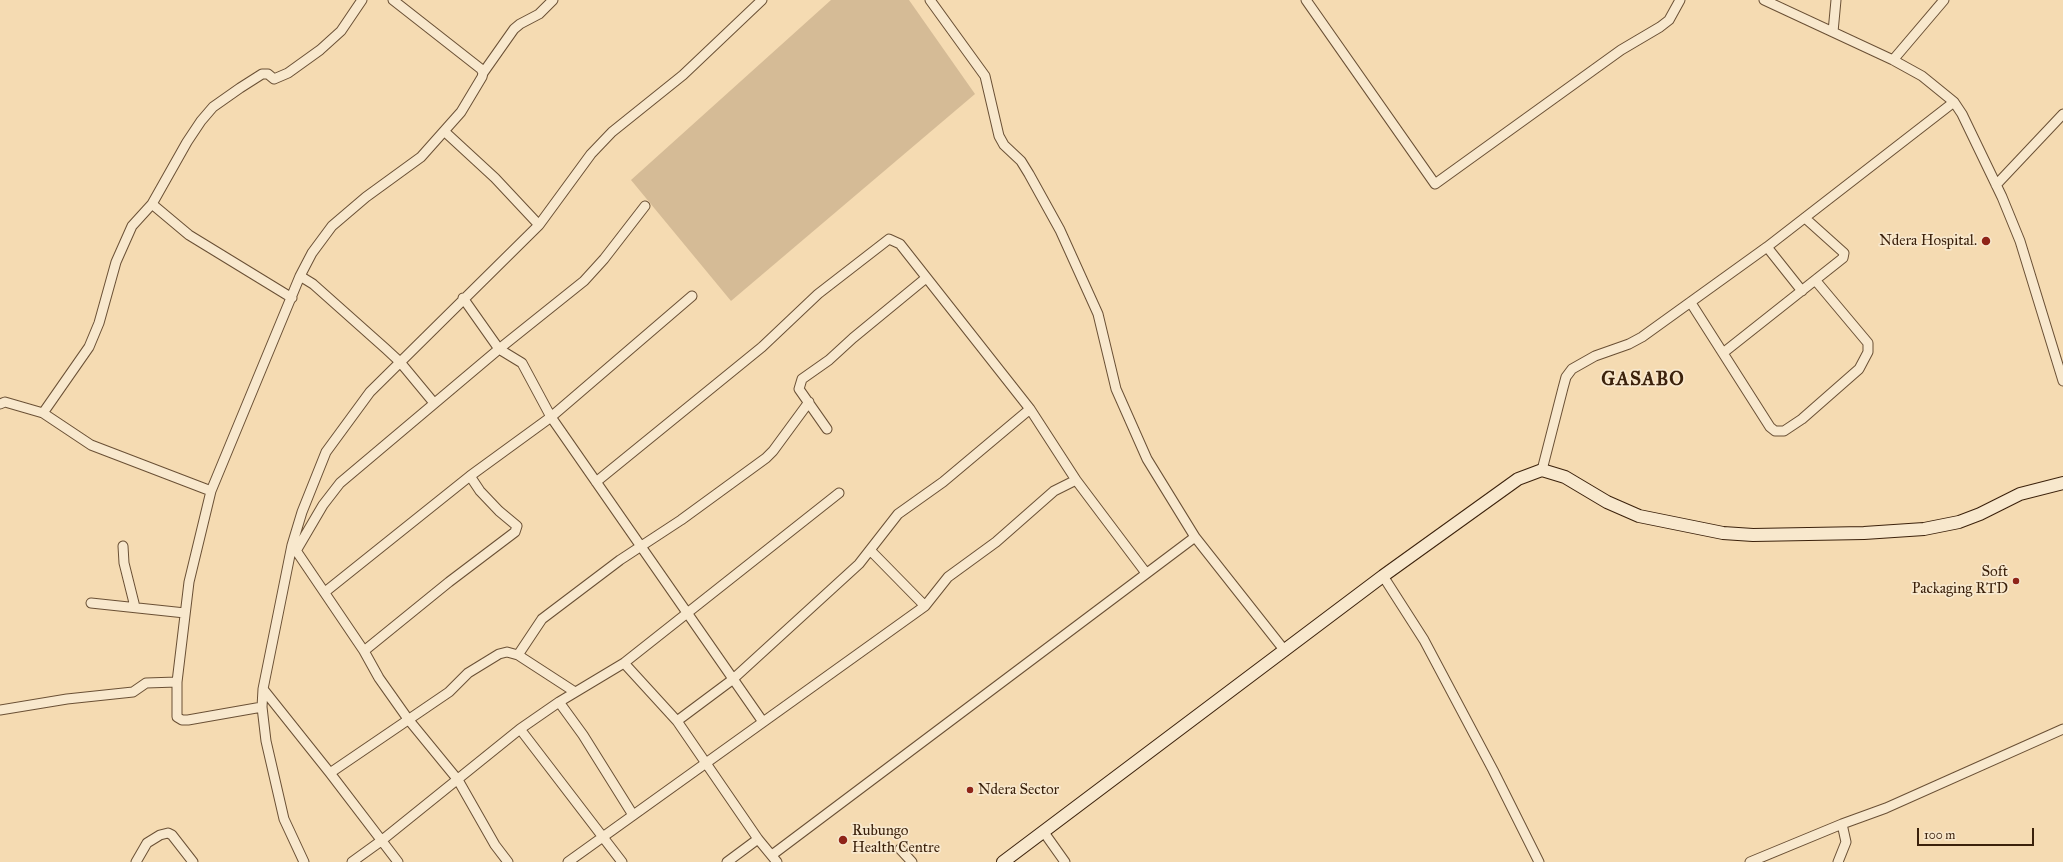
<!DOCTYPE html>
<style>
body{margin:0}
#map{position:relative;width:2063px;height:862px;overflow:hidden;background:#f5dbb2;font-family:"IM FELL Great Primer",serif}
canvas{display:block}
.scale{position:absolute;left:1917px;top:828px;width:117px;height:18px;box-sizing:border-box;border:2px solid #3b210b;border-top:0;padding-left:5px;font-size:12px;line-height:14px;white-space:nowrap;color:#3b210b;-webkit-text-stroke:3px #f8e8cd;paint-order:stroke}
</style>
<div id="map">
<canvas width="2063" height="862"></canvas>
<div class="scale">100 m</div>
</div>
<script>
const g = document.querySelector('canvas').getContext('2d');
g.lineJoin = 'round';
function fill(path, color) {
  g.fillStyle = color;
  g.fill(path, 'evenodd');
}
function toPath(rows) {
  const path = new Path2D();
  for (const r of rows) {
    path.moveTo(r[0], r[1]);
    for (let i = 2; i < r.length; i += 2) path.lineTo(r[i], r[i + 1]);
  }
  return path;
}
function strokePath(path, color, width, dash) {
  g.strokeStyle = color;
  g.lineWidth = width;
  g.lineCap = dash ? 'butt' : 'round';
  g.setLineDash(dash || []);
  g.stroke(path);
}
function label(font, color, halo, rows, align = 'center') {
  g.font = font + ' "IM FELL Great Primer",serif';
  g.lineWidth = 3.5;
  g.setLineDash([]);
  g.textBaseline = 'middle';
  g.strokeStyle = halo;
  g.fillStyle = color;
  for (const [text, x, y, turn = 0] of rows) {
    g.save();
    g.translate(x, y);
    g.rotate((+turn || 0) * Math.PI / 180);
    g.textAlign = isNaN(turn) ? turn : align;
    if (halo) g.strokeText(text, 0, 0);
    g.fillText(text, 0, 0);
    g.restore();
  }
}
fill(toPath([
 [831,0,909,0,975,94,731,301,631,180]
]), '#d5bb96');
const street = toPath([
 [930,0,985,76,999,136,1004,145,1021,161,1029,174,1060,230,1098,314,1116,389,1147,459,1195,537,1285,651],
 [1306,0,1435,184,1621,50,1660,27,1669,20,1680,0],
 [1764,0,1893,60,1922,76,1954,102,1962,114,2002,197,2020,241,2063,381],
 [1833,32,1836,0],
 [1893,60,1944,0],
 [483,73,514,29,520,24,539,14,553,0],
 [444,131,495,178,539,225],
 [1996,185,2063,114],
 [152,204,189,235,292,298],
 [1767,247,1802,291],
 [300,276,313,284,386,349,400,362,434,403],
 [463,298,499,349,522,363,551,417,763,722],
 [1691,303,1770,427,1775,431,1784,431,1802,419,1859,369,1868,352,1868,343,1816,281],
 [1723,353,1843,258,1844,253,1805,218],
 [0,404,5,402,43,413,91,445,211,491],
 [43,413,89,347,99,323,116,262,132,226,152,204,187,142,201,121,213,107,240,88,262,74,268,74,274,79,288,73,320,50,341,31,362,0],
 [827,429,799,389,802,379,829,360,853,338,926,278],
 [1542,470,1563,388,1566,377,1572,369,1595,356,1629,344,1642,337,1767,247,1954,102],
 [596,482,762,347,818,294,889,239,900,244,1030,409,1076,480,1146,573],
 [123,546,124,563,135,607],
 [293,546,364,651,379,678,408,719,458,780,495,845,508,862],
 [870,550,925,606],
 [296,551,323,505,340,483,499,349,584,281,604,259,645,206],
 [1383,576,1424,640,1493,770,1539,862],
 [325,592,470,476,551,417,692,296],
 [91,603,185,613],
 [364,651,449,582,515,532,517,526,499,511,480,491,470,476],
 [518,655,575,692],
 [624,663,677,721,758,839,777,862],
 [263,689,330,773,398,862],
 [559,702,583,735,633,815],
 [262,707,188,720,182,720,177,717,177,682,189,582,211,491,300,276,312,253,332,226,366,197,421,157,461,112,482,77,483,73,481,69,393,0],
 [0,710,67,699,133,692,146,683,177,682],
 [677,721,732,680,859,564,898,514,943,482,1030,409],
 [520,729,622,862],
 [330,773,449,692,468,673,499,654,507,652,518,655,542,619,620,560,681,520,766,458,773,451,809,402],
 [1043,831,1065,862],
 [900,849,912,862],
 [772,855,1195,537],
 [136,862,147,843,160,835,168,833,172,835,193,862],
 [304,862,284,819,266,741,262,707,263,689,292,545,302,512,326,452,370,392,539,225,591,154,612,132,683,75,762,0],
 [352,862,381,841,520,729,559,702,624,663,839,493],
 [568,862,925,606,948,577,996,542,1054,491,1076,480],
 [727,862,758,839],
 [1750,862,1842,824,1886,808,2063,729],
 [1838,862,1846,842,1842,824]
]);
const secondary = toPath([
 [1003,862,1383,576,1518,479,1542,470,1565,477,1607,502,1639,516,1723,533,1753,535,1864,533,1924,529,1959,522,1980,514,2020,494,2063,483]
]);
strokePath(street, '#6a5035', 11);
strokePath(secondary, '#3b210b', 14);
strokePath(street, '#f8e8cd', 9);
strokePath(secondary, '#f8e8cd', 12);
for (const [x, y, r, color] of [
 [1986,241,5,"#8f2418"],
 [2016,581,4,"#8f2418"],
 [970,790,4,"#8f2418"],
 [843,840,5,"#8f2418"]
]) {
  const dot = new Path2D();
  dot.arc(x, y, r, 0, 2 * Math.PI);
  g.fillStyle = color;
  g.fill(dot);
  strokePath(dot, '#f8e8cd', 1.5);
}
label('15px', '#3b210b', '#f8e8cd', [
 ["Ndera Hospital.",1977,241],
 ["Soft",2008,572],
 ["Packaging RTD",2008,589],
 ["Ndera Sector",978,790,"left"],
 ["Rubungo",852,831,"left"],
 ["Health Centre",852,848,"left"]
], 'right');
g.letterSpacing = '1px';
label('bold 19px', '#3b210b', '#f8e8cd', [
 ["GASABO",1643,380]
]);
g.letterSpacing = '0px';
</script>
